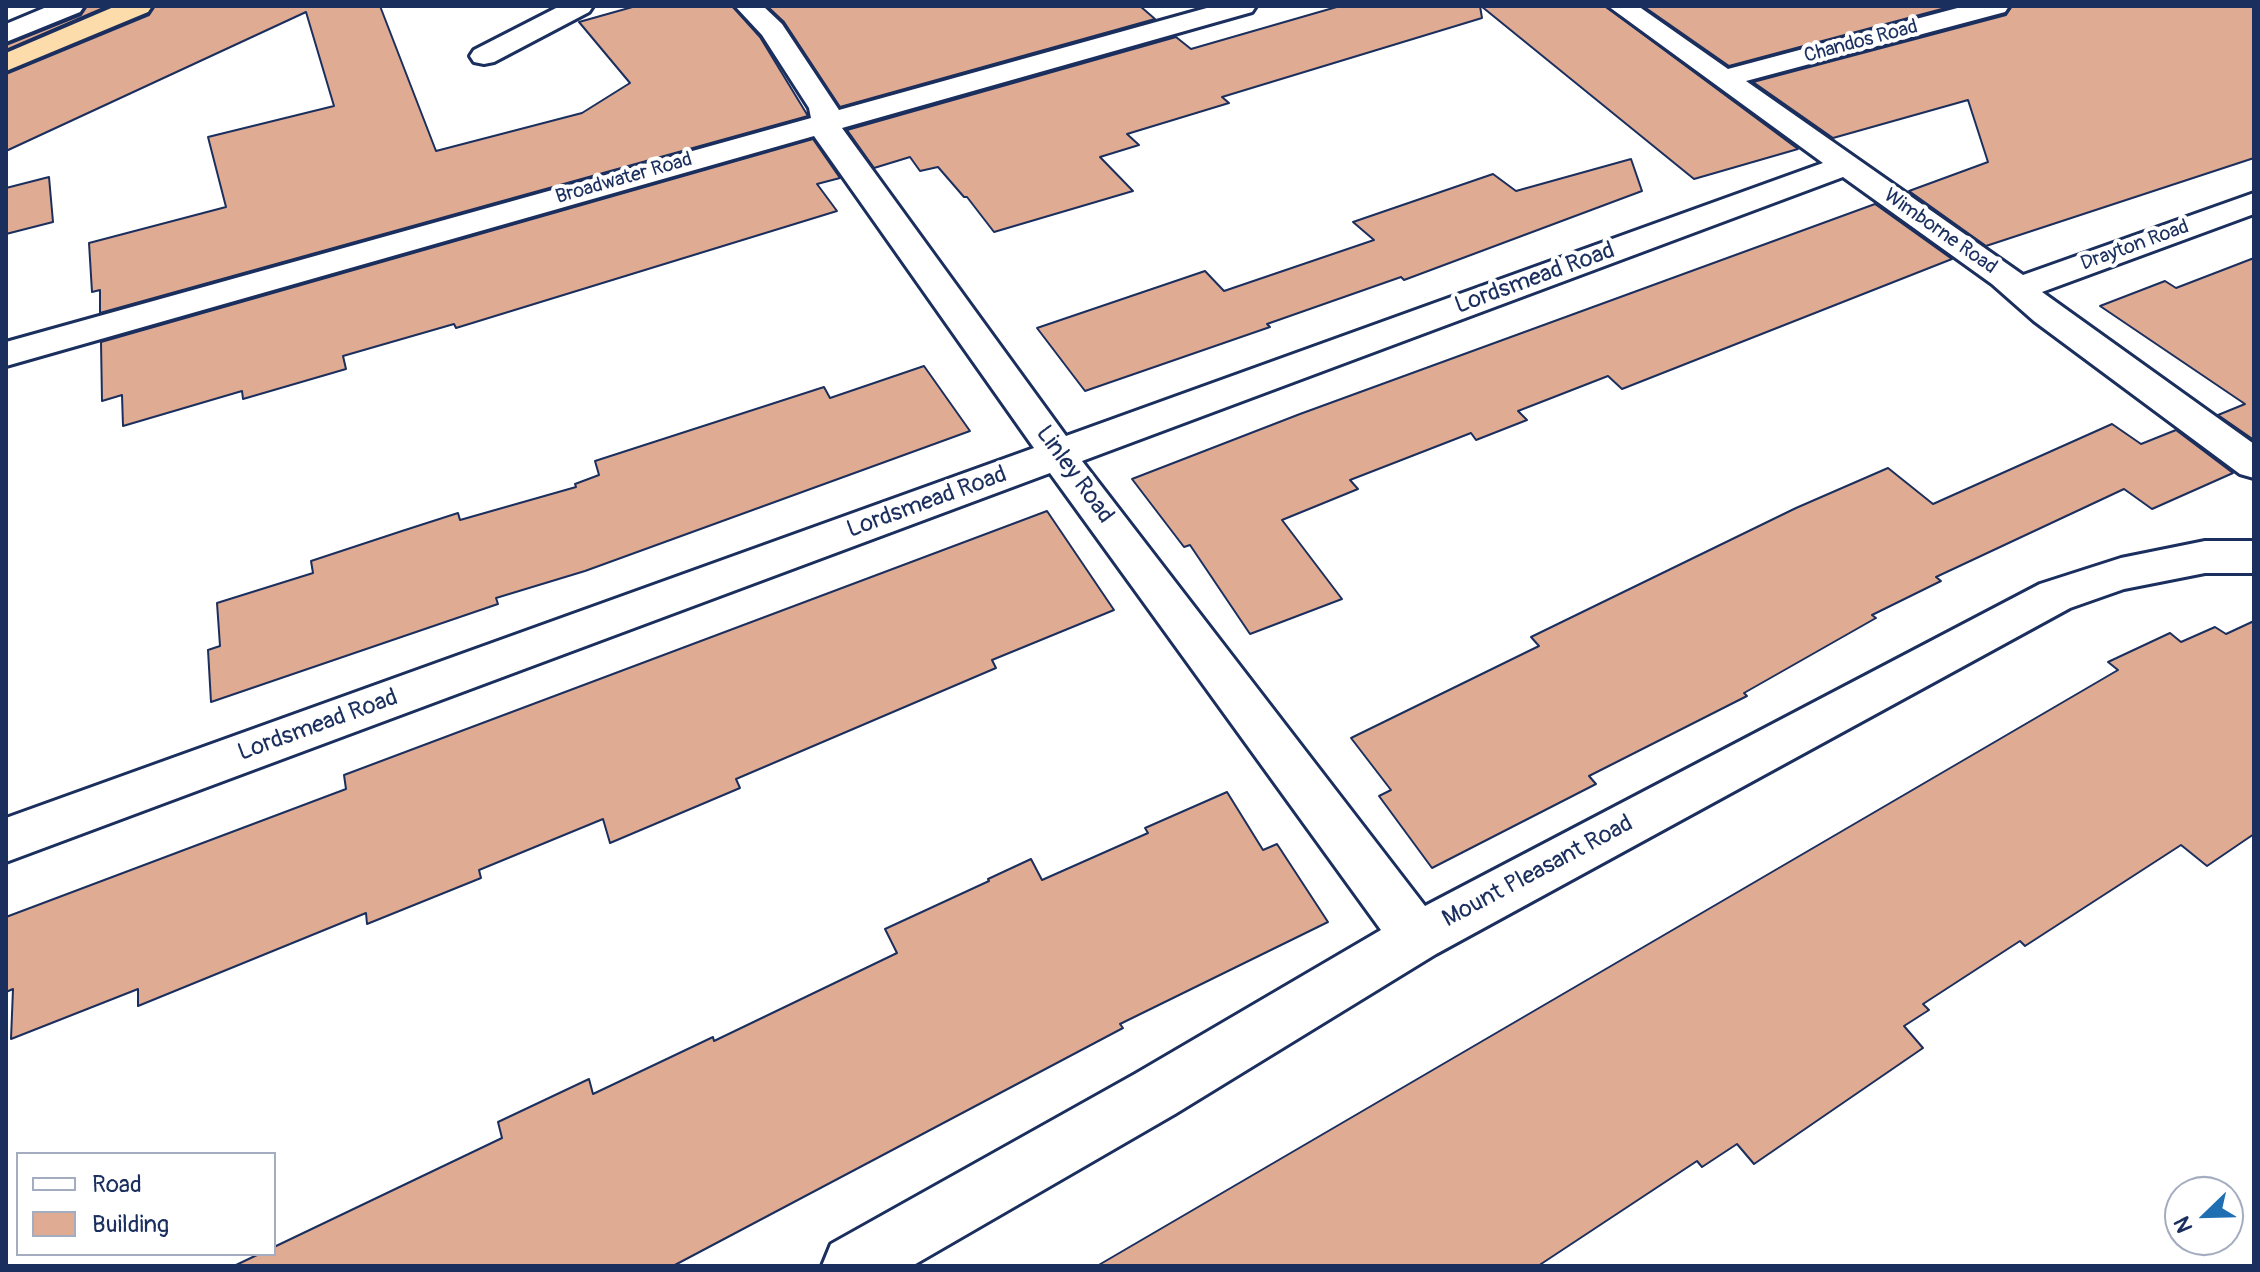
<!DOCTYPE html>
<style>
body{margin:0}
#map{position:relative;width:2260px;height:1272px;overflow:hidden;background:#fff;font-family:Pangolin,sans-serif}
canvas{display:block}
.frame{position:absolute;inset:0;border:8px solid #1b2f5e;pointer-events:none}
.legend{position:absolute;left:16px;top:1152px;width:260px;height:104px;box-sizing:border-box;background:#fff;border:2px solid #a4acbf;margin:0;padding:10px 14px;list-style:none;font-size:24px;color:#1b2f5e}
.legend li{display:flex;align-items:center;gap:16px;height:40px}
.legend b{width:40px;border:2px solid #a4acbf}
.north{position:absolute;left:2164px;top:1176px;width:80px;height:80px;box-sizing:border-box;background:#fff;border:2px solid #a4acbf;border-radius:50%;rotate:247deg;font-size:22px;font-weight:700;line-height:32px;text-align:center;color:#1b2f5e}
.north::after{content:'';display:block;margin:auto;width:28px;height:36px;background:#1f6fb2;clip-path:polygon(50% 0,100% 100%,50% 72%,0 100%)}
</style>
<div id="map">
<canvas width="2260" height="1272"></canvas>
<div class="frame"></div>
<ul class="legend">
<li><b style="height:10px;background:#fff"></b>Road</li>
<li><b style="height:22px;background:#dfab92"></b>Building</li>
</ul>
<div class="north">N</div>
</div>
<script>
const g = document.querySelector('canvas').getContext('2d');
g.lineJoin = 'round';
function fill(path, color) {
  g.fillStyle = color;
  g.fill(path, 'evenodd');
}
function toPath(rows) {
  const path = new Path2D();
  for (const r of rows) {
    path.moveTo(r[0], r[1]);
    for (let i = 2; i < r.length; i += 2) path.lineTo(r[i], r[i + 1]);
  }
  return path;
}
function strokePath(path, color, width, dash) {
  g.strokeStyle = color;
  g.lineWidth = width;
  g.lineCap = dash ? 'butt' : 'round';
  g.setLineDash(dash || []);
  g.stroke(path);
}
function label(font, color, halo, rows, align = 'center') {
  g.font = font + ' Pangolin,sans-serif';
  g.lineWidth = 8;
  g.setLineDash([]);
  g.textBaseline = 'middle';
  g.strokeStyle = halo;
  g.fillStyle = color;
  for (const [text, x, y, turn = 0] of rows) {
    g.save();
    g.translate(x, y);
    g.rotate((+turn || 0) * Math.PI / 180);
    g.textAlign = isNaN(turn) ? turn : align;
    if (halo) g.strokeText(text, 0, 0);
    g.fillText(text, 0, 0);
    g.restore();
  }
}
const building = toPath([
 [87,6,108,6,6,50,6,45,81,15,87,6],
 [155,6,380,6,436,151,582,113,630,83,579,22,636,6,732,6,760,37,808,116,100,313,100,290,92,292,89,243,226,207,208,137,334,106,306,12,6,151,6,74,149,15,155,6],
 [767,6,1140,6,1155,19,840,107,784,22,767,6],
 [1340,6,1480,6,1482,18,1222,97,1229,103,1127,134,1139,145,1100,157,1133,191,994,232,967,197,964,197,938,167,920,171,910,157,874,168,847,130,1176,37,1191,49,1340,6],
 [1481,6,1605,6,1798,149,1694,179,1481,6],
 [1643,6,1953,6,1729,66,1643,6],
 [2012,6,2254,6,2254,158,1986,246,1909,191,1988,162,1968,100,1833,138,1753,82,2006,15,2012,6],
 [813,139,840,178,817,184,837,211,456,328,454,324,343,356,346,369,243,399,242,391,123,426,122,395,102,401,101,342,813,139],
 [1631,159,1642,191,1404,280,1401,277,1267,324,1270,327,1085,391,1037,328,1205,271,1224,291,1374,240,1353,222,1493,174,1516,191,1631,159],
 [49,177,53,222,6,234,6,188,49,177],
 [1875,204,1952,259,1622,389,1608,376,1518,411,1527,420,1476,440,1471,433,1350,480,1358,489,1282,520,1342,599,1250,634,1190,545,1184,547,1132,479,1300,414,1875,204],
 [2254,258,2254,440,2218,415,2245,404,2100,306,2165,281,2176,288,2254,258],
 [924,366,970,431,585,571,496,598,498,604,211,702,208,650,220,646,217,603,313,573,311,561,402,531,458,513,460,520,576,487,575,484,599,475,595,461,824,387,830,398,924,366],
 [2112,424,2141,444,2176,430,2233,473,2152,509,2124,489,1936,577,1941,581,1872,615,1876,618,1744,693,1747,696,1589,776,1596,784,1432,868,1379,796,1391,790,1351,738,1539,646,1531,637,1796,508,1888,468,1933,504,2112,424],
 [1047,511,1114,610,992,660,996,668,736,779,740,788,610,843,603,819,479,870,481,878,367,924,366,913,138,1006,138,989,11,1039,13,989,6,992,6,917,346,789,344,775,1047,511],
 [2254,621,2254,834,2207,866,2181,845,2025,946,2020,941,1923,1004,1929,1010,1904,1026,1923,1048,1754,1164,1737,1144,1702,1167,1697,1161,1538,1266,1097,1266,2118,670,2108,662,2170,633,2181,642,2215,627,2226,634,2254,621],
 [1227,792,1263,850,1277,844,1328,922,1120,1024,1123,1028,673,1266,234,1266,259,1254,274,1254,274,1247,502,1138,498,1122,589,1079,593,1094,713,1037,714,1041,897,953,885,929,989,881,988,879,1031,859,1042,880,1148,833,1145,828,1227,792]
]);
fill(building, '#dfab92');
strokePath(building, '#1b2f5e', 2);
const minor = toPath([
 [49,6,84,6,80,12,6,42,6,24,49,6],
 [560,6,593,6,589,12,494,62,484,64,474,62,470,56,474,50,560,6],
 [735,6,763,6,782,24,839,110,1214,6,1256,6,1252,12,842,128,1066,436,1823,163,1608,6,1638,6,1728,69,1965,6,2009,6,2005,12,1746,81,2023,275,2254,193,2254,214,2042,292,2254,444,2254,478,2240,474,2034,321,1992,284,1843,177,1082,461,1425,906,2040,584,2121,558,2205,541,2254,541,2254,573,2205,573,2124,589,2070,608,1436,954,1175,1114,912,1266,822,1266,831,1244,1135,1074,1381,930,1050,473,6,862,6,818,1034,448,814,136,6,366,6,342,811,118,809,108,762,35,735,6]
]);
const trunk = toPath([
 [116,6,152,6,148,12,6,71,6,53,116,6]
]);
strokePath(minor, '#1b2f5e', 6);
strokePath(trunk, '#1b2f5e', 6);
fill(minor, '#fff');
fill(trunk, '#fddcac');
label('20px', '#1b2f5e', '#fff', [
 ["Chandos Road",1861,42,-15],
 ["Broadwater Road",624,179,-16],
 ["Wimborne Road",1940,232,35],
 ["Drayton Road",2135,246,-20]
]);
label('24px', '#1b2f5e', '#fff', [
 ["Lordsmead Road",1535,279,-20],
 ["Linley Road",1074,475,54],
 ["Lordsmead Road",927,503,-20],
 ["Lordsmead Road",318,726,-20],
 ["Mount Pleasant Road",1538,872,-28]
]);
</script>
